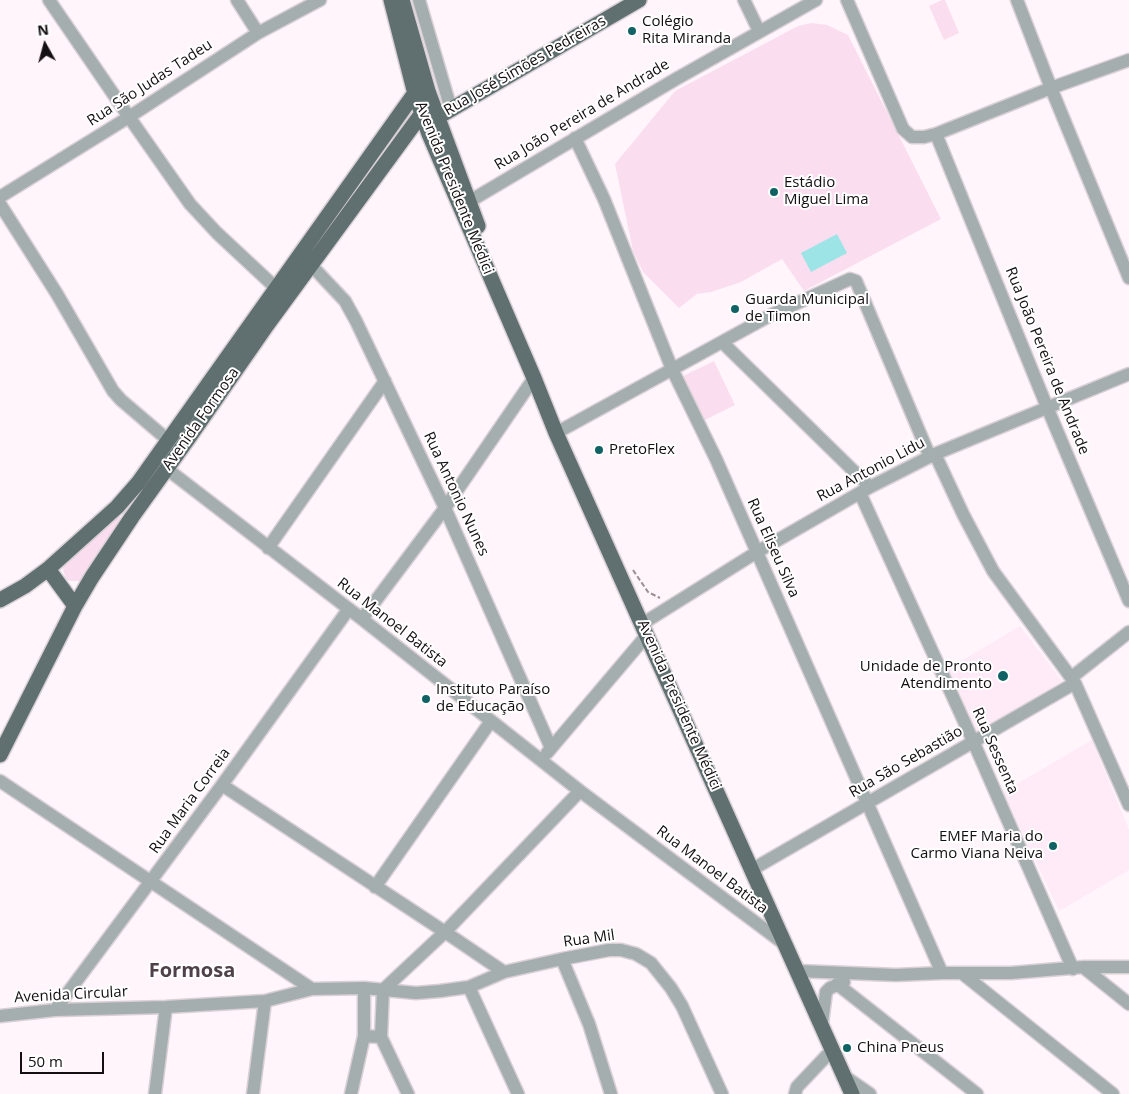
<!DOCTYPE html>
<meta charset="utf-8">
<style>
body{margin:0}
#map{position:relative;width:1129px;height:1094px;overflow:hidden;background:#fff5fb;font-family:"Open Sans",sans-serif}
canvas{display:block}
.north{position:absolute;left:20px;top:20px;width:50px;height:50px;-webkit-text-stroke:4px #fff;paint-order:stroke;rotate:353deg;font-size:14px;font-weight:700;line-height:20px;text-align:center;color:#140f12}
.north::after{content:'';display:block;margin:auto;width:18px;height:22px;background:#140f12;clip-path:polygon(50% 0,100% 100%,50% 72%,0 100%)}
.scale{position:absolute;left:20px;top:1052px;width:84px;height:22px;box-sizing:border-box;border:2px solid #140f12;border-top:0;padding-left:6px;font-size:15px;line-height:18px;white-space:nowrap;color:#140f12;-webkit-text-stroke:4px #fff;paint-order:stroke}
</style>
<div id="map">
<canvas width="1129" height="1094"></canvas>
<div class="north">N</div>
<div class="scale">50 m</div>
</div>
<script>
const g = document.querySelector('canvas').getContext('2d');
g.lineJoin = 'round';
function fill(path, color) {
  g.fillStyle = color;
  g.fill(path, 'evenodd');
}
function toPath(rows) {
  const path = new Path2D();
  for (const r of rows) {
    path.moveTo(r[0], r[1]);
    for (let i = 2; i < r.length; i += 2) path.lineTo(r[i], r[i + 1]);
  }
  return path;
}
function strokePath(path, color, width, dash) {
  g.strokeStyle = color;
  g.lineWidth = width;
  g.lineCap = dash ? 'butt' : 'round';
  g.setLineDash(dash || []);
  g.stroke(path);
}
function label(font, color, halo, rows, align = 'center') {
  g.font = font + ' "Open Sans",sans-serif';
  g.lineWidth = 4;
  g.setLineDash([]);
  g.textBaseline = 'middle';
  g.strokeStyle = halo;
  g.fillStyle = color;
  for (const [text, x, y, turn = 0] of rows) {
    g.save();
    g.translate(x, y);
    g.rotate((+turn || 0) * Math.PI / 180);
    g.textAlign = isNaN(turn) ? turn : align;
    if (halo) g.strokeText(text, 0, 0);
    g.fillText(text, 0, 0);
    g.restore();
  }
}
fill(toPath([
 [1020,626,1062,681,976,734,946,670],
 [1092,740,1129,830,1129,870,1059,911,1003,792]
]), '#feebf7');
fill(toPath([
 [942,0,945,0,959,33,944,40,929,6],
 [812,23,827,25,848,35,941,219,804,291,782,259,741,282,711,292,697,294,679,308,643,272,633,251,615,164,675,91,798,26],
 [714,361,735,405,705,420,683,376],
 [116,516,123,518,81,581,70,581,66,579,63,570,64,564]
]), '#fadef0');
fill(toPath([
 [837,234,847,253,811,272,801,253]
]), '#9ce4e6');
const minor = toPath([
 [49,0,129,117,190,204,217,233,276,288],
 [237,0,258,33],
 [419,0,451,109],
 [744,0,759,31],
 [847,0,903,129,912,137,924,137,936,134,1051,88,1129,60],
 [1017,0,1051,88,1129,278],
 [936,134,1047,407,1129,601],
 [575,138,604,199,672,369,716,459,942,973],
 [0,197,129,117,258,33,320,0],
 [470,201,676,79,816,0],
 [0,204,57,294,113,391,121,400,169,441],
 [312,266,345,301,356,321,445,508,551,748],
 [722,342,870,487],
 [556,433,771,315,850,279,856,281,930,457],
 [935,454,963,514,993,571,1075,683,1129,805],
 [167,469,362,619,580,791,787,946],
 [860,493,973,741,1073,969],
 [268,548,385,381],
 [362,619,445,508,534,378],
 [642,624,757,552,870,487,935,454,1129,374],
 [1072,677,1129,632],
 [547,753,647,635],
 [0,781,312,989],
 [222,785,445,932,504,972],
 [753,869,1075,683],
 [375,887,491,721],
 [562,959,589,1024,611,1094],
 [1083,967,1129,1004],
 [798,971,896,975,942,973,1011,973,1083,967,1129,967],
 [963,974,1113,1094],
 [837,984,977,1094],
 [469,987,518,1094],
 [383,990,445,932,580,791],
 [55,1010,222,785,348,610],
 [0,1016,55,1010,166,1007,265,1001,312,989,364,988,416,993,440,991,469,987,504,972,562,959,609,950,621,950,636,954,651,963,671,988,682,1006,722,1094],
 [822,1023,826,992,830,988,844,982],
 [364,1036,381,1037,408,1094],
 [381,1037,383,990],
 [844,1076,870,1094],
 [155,1094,166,1007],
 [253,1094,265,1001],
 [351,1094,364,1036,364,988],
 [795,1094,797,1087,833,1049]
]);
const major = toPath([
 [391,0,415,94,429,134,534,378,556,433,852,1094],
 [402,0,428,91,478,226],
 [438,117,639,0],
 [48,569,75,606],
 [0,600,25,586,48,569,117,507,138,483,424,80],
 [0,755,75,606,92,577,132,517,188,439,267,325,431,101]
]);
strokePath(minor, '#d9d0d6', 15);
strokePath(major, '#d9d0d6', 18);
strokePath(toPath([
 [633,570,648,592,660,598]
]), '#989094', 2, [5, 2.5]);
strokePath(minor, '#a5aeae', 12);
strokePath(major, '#607070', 15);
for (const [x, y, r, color] of [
 [632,31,5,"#116264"],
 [774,192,5,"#116264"],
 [735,309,5,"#116264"],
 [599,450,5,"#116264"],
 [1003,676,6,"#116264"],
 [426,699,5,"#116264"],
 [1053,846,5,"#116264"],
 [847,1048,5,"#116264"]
]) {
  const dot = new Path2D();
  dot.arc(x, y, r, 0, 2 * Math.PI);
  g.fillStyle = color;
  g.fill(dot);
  strokePath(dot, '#fff', 2);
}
label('15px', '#140f12', '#fff', [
 ["Colégio",642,22],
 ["Rita Miranda",642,39],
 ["Estádio",784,183],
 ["Miguel Lima",784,200],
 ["Guarda Municipal",745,300],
 ["de Timon",745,317],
 ["PretoFlex",609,450],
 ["Unidade de Pronto",992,667,"right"],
 ["Atendimento",992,684,"right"],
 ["Instituto Paraíso",436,690],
 ["de Educação",436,707],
 ["EMEF Maria do",1043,837,"right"],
 ["Carmo Viana Neiva",1043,854,"right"],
 ["China Pneus",857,1048]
], 'left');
label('15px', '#140f12', '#fff', [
 ["Rua José Simões Pedreiras",525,66,-30],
 ["Rua São Judas Tadeu",150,83,-33],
 ["Rua João Pereira de Andrade",582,115,-31],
 ["Avenida Presidente Médici",454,188,68],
 ["Rua João Pereira de Andrade",1047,361,68],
 ["Avenida Formosa",201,419,-55],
 ["Rua Antonio Lidu",871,470,-28],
 ["Rua Antonio Nunes",456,494,65],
 ["Rua Eliseu Silva",773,548,66],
 ["Rua Manoel Batista",392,623,38],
 ["Avenida Presidente Médici",679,705,66],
 ["Rua Sessenta",995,751,66],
 ["Rua São Sebastião",906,762,-30],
 ["Rua Maria Correia",190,801,-54],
 ["Rua Manoel Batista",712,870,37],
 ["Rua Mil",589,939,-8],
 ["Avenida Circular",71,995,-3]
]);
label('bold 20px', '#4e4149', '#fff', [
 ["Formosa",192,971]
]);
</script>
